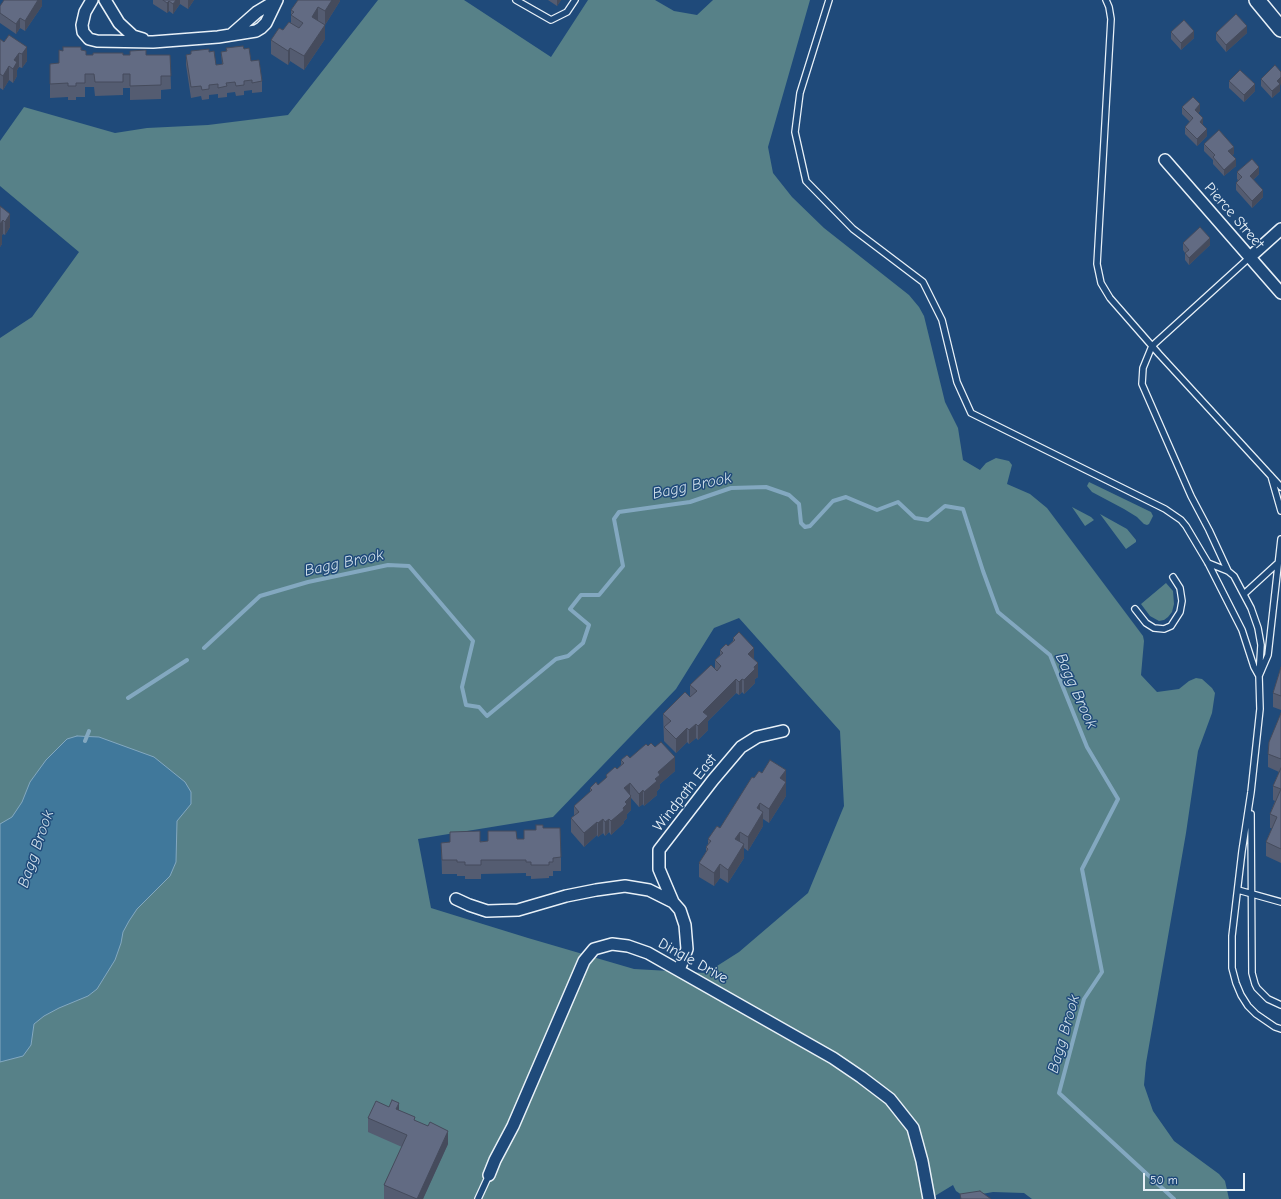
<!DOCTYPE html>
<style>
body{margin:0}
#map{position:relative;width:1281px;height:1199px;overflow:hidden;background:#1f4a7a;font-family:"Comic Neue",sans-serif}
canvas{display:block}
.scale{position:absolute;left:1143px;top:1173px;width:102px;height:18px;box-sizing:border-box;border:2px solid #e8f1f8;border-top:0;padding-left:5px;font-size:12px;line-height:14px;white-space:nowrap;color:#e8f1f8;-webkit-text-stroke:3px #1f4a7a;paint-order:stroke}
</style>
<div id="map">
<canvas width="1281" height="1199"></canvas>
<div class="scale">50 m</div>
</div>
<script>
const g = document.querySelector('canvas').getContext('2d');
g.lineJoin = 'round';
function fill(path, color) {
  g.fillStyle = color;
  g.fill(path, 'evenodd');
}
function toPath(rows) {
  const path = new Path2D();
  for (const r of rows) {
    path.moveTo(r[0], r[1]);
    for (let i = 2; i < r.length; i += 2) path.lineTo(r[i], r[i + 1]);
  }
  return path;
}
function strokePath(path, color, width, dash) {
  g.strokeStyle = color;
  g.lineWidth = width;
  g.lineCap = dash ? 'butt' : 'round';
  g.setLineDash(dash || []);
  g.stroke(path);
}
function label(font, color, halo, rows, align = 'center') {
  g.font = font + ' "Comic Neue",sans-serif';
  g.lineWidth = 3;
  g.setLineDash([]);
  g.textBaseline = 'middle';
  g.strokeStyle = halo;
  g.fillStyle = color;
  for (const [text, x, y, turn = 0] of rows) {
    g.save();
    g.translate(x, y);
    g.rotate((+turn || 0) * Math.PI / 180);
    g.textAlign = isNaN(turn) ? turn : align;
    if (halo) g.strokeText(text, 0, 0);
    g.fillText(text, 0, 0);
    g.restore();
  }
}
fill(toPath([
 [378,0,464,0,551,57,588,0,655,0,674,11,697,15,713,0,810,0,768,147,773,173,792,197,824,228,909,295,919,307,924,316,945,402,958,428,963,460,980,470,986,463,996,458,1009,461,1012,465,1007,484,1030,494,1047,508,1143,636,1144,641,1141,675,1157,692,1179,689,1189,681,1196,678,1202,679,1212,688,1215,693,1212,713,1198,751,1186,833,1146,1063,1144,1085,1153,1111,1174,1141,1219,1174,1225,1181,1229,1199,1032,1199,1024,1193,993,1192,965,1197,956,1191,953,1185,930,1199,0,1199,0,338,32,317,79,252,0,186,0,141,24,107,115,133,147,128,208,125,288,115],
 [739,618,840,731,844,806,808,893,739,952,706,973,634,969,528,938,431,908,418,839,553,817,676,689,714,628],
 [1089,482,1151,512,1153,516,1149,524,1147,525,1144,524,1137,517,1124,509,1092,492,1087,486],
 [1072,507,1091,517,1094,520,1085,526],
 [1100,514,1127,529,1136,540,1136,542,1126,549],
 [1166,583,1173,591,1174,604,1172,612,1168,617,1164,620,1159,621,1150,616,1141,604]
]), '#578188');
const water = toPath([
 [77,736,99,737,154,757,185,782,191,792,191,804,177,821,176,862,170,876,137,909,129,921,123,932,121,943,115,960,97,989,88,996,59,1008,44,1016,34,1024,31,1045,23,1056,0,1062,0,824,12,817,22,802,30,782,46,760,67,739,77,736]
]);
fill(water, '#40789b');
strokePath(water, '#83a8c0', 1);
strokePath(toPath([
 [204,648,260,596,308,582,388,565,409,566,473,641,462,687,466,705,479,707,487,716,556,659,568,656,583,643,589,625,570,609,581,595,599,595,623,566,614,519,619,512,690,502,731,488,766,487,789,495,799,504,801,523,805,527,810,526,833,501,846,497,877,510,898,502,915,518,928,520,945,506,963,509,983,571,998,612,1050,655,1087,747,1118,799,1082,869,1102,972,1084,999,1059,1093,1174,1199],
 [128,698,187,660],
 [85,741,89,731]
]), '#83a8c0', 4);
const lane = toPath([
 [516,0,551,20,567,12,575,0],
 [829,0,800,93,795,132,806,181,853,229,923,282,942,320,957,382,971,413,1165,509,1181,520,1186,526,1208,563,1242,630,1254,667,1259,676,1261,645,1258,628,1251,608,1234,576,1228,571,1208,563],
 [1106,0,1109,7,1111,19,1097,264,1101,283,1110,298,1159,354,1281,487],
 [1271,476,1281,511],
 [1281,539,1268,655,1259,676,1260,709,1251,792,1242,851,1232,936,1232,968,1236,983,1241,995,1248,1006,1256,1014,1275,1027,1281,1029],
 [1228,571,1209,530,1191,496,1142,384,1143,368,1152,346,1250,257],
 [1244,594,1279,562],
 [1135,609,1146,623,1154,628,1164,629,1171,626,1180,612,1182,601,1180,588,1173,577],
 [1251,814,1252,973,1255,984,1257,988,1268,999,1281,1005],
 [1238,890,1281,902],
 [478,1199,489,1175]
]);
const street = toPath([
 [92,0,85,12,82,25,83,32,89,39,97,41,153,42,218,37,256,31,261,28,266,23,277,0,257,12,232,34],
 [105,0,119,23,133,36,143,39],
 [1165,160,1281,293],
 [1250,257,1281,229],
 [456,899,469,905,487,911,518,910,566,896,596,890,625,886,649,890,673,902,680,910,685,925,687,949,679,970],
 [673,902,659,869,659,850,713,780,741,747,757,737,783,731],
 [489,1175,495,1160,513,1126,584,961,594,949,612,944,628,946,648,953,833,1058,861,1077,890,1099,913,1128,922,1161,929,1199]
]);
const secondary = toPath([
 [1257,0,1281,29]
]);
strokePath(lane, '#e8f1f8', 8);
strokePath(street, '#e8f1f8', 14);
strokePath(secondary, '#e8f1f8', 18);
strokePath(lane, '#1f4a7a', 5.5);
strokePath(street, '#1f4a7a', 11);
strokePath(secondary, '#1f4a7a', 15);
fill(toPath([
 [42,0,42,6,25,31,20,28,16,34,0,23,0,6],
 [153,0,194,0,188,9,180,4,173,14,169,11,167,13,153,4],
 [340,0,340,1,325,25,325,39,304,70,290,61,288,65,271,54,271,40,291,23,291,10],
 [548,0,561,0,557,6],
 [1171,32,1194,38,1181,50,1171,39],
 [1216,33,1247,33,1226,52,1216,40],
 [9,35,27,61,22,68,19,67,17,70,17,76,13,83,9,80,3,90,0,88,0,39,4,42],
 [226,48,244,49,262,81,262,92,252,93,252,90,244,91,244,95,236,96,235,92,227,93,227,97,218,98,218,94,209,95,209,99,202,100,201,96,191,98,186,65,186,55,191,54,191,51,216,65,222,64,221,52,226,51],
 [81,50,86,55,170,55,171,89,161,90,161,99,130,100,130,88,123,88,123,95,95,96,94,87,85,87,85,97,76,97,76,100,68,100,68,97,50,98,50,64,59,63,63,51],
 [1261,79,1280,86,1280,91,1272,98,1261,86],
 [1229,81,1255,91,1244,102,1229,88],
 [1182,107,1200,111,1198,113,1207,136,1197,146,1185,134,1185,127,1190,122,1182,114],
 [1204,144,1234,154,1232,155,1236,166,1224,176,1213,164,1213,160,1204,151],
 [1237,172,1259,174,1253,180,1263,197,1252,208,1236,190,1236,183,1238,180,1237,179],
 [0,206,10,227,5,235,3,234,2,235,2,244,0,247],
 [1183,243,1210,245,1189,265,1185,260,1185,253,1183,250],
 [733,638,754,660,758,677,755,679,755,683,744,694,742,692,739,695,736,693,708,721,708,730,698,740,696,738,689,744,687,742,676,753,664,741,663,714,690,697,690,685,715,669,715,660,720,655,720,650,728,646,733,641],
 [1281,667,1281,710,1273,707,1273,693],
 [1281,713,1281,863,1266,856,1266,842,1272,828,1270,828,1270,814,1275,801,1273,800,1273,786,1279,772,1268,767,1268,754],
 [630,758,675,771,660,784,660,788,657,791,657,795,644,806,643,804,639,807,631,798,631,810,627,814,627,818,624,821,624,823,611,835,609,832,605,836,603,833,598,837,597,835,584,847,571,832,571,818,574,816,574,806,590,792,590,788,598,785,606,779,606,775,617,769,621,765,621,760],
 [762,773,786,782,786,796,769,823,763,819,763,826,748,851,744,848,744,858,728,883,720,878,714,886,699,877,699,863,706,852,706,847,708,844,708,839,720,828,754,778],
 [543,828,561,857,561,871,553,871,553,876,549,876,549,878,531,879,531,876,526,876,526,873,481,874,481,879,465,879,465,876,457,876,457,874,442,874,441,843,488,841,524,839,536,830],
 [389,1107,399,1110,415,1120,448,1144,423,1199,384,1199,384,1185,402,1147,368,1132,368,1118]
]), '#545c71');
fill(toPath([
 [38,0,42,0,42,6,25,31,25,21],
 [176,0,180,0,180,4,173,14,173,4],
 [188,0,194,0,188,9],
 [332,0,340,0,340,1,325,25,325,11],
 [557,0,561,0,557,6],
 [169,1,169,11,167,13,167,3],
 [318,7,318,21,312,17],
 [20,18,20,28,16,34,16,24],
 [325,25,325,39,304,70,304,56],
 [1247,26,1247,33,1226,52,1226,45],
 [1194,31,1194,38,1181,50,1181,43],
 [27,47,27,61,22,68,22,54],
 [290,48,290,61,288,65,288,51],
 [19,53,19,67,17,70,17,76,13,83,13,69,14,60],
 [9,66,9,80,3,90,3,76],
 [1281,77,1281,84,1280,86,1280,91,1272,98,1272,91,1277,81],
 [1255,84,1255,91,1244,102,1244,95],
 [1200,104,1200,111,1195,117,1195,110],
 [1203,118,1203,125,1200,122],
 [1207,129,1207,136,1197,146,1197,139],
 [1234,147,1234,154,1228,158,1228,151],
 [1236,159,1236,166,1224,176,1224,170],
 [1259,167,1259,174,1250,183,1250,176],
 [1263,190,1263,197,1252,208,1252,201],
 [10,214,10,227,5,235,5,222],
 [3,220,3,234,2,235,2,244,0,247,0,224],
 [1210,238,1210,245,1189,265,1189,258],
 [754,648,754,662,748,654],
 [758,663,758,677,755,679,755,683,744,694,744,680,754,667],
 [736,679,736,693,708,721,708,730,698,740,698,726,703,712],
 [742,679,742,692,739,695,739,682],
 [696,724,696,738,689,744,689,730],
 [687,728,687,742,676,753,676,739],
 [675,757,675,771,660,784,660,788,657,791,657,795,644,806,644,792,655,779,658,772],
 [786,770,786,796,769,823,769,809,780,778],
 [630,783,630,797,624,788],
 [643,790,643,804,639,807,639,794],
 [631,796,631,810,627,814,627,818,624,821,624,823,611,835,611,821,623,808,625,802],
 [760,803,760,817,757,808],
 [763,812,763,826,748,851,748,837],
 [603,819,603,833,598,837,598,823],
 [609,819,609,832,605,836,605,822],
 [597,822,597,835,584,847,584,833],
 [740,832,740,846,735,839],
 [744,844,744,858,728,883,728,870],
 [720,864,720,878,714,886,714,873],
 [399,1103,399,1117,396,1109],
 [448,1131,448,1144,423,1199,417,1199]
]), '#454b5c');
const building = toPath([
 [4,0,38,0,25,21,20,18,16,24,0,13,0,6,4,0],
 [163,0,176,0,173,4,169,1,167,3,163,0],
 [298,0,332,0,325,11,318,7,312,17,325,25,304,56,290,48,288,51,271,40,279,28,283,30,289,22,299,28,303,23,291,15,294,12,291,10,298,0],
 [1236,14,1247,26,1226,45,1216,33,1236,14],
 [1184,20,1194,31,1181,43,1171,32,1184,20],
 [9,35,27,47,22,54,19,53,14,60,17,62,13,69,9,66,3,76,0,74,0,39,4,42,9,35],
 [243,46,244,49,249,48,251,61,259,60,262,81,252,83,252,80,244,81,244,85,236,86,235,82,226,83,227,86,218,88,218,84,209,85,209,89,202,90,201,86,191,87,186,55,191,54,191,51,209,49,209,52,214,51,216,65,223,64,221,52,227,51,226,48,243,46],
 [63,47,81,47,81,50,86,51,86,55,93,55,93,53,123,53,123,55,130,55,130,51,146,50,146,55,170,55,171,76,161,76,161,85,130,86,130,74,123,74,123,82,95,82,94,74,85,74,85,83,76,83,76,86,68,86,68,83,50,84,50,64,59,63,59,50,63,51,63,47],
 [1275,65,1281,72,1281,77,1277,81,1280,84,1272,91,1261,79,1275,65],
 [1240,70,1255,84,1244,95,1229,81,1240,70],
 [1193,97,1200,104,1195,110,1203,118,1200,122,1207,129,1197,139,1185,127,1193,118,1182,107,1193,97],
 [1219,130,1234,147,1228,151,1236,159,1224,170,1213,157,1215,155,1204,144,1219,130],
 [1252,159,1259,167,1250,176,1263,190,1252,201,1236,183,1242,177,1237,172,1252,159],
 [0,206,10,214,5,222,3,220,0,224,0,206],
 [1200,227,1210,238,1189,258,1185,253,1189,250,1183,243,1200,227],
 [739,632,754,648,748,654,758,663,754,667,755,669,744,680,742,679,739,682,736,679,703,712,708,716,698,726,696,724,689,730,687,728,676,739,664,727,671,721,663,714,685,692,690,697,697,691,690,685,711,665,717,671,721,666,715,660,723,653,720,650,726,644,728,646,735,640,733,638,739,632],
 [1281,667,1281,696,1273,693,1281,667],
 [1281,713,1281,759,1268,754,1269,742,1281,713],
 [661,742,675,757,658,772,660,775,655,779,657,781,644,792,643,790,639,794,630,783,624,788,631,796,625,802,627,804,623,808,624,810,611,821,609,819,605,822,603,819,598,823,597,822,584,833,571,818,579,812,574,806,592,790,590,788,596,782,598,785,607,777,606,775,615,767,617,769,624,763,621,760,627,755,630,758,646,744,648,746,651,743,655,747,661,742],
 [770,760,786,770,780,778,786,782,769,809,760,803,757,808,763,812,748,837,740,832,735,839,744,844,728,870,720,864,714,873,699,863,708,849,706,847,711,841,708,839,717,826,720,828,752,777,754,778,759,771,762,773,770,760],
 [1281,768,1281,849,1266,842,1277,817,1270,814,1281,789,1273,786,1281,768],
 [536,825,543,825,543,828,560,828,561,857,553,858,553,862,549,862,549,865,531,865,531,862,526,862,526,860,481,860,481,865,465,865,465,862,457,862,457,860,442,860,441,843,450,842,450,832,480,831,480,842,488,841,488,831,516,831,517,839,524,839,524,830,536,830,536,825],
 [392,1100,399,1103,396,1109,415,1117,414,1120,428,1126,430,1122,448,1131,417,1199,384,1185,407,1135,368,1118,376,1101,389,1107,392,1100],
 [980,1191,991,1199,961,1199,960,1194,980,1191]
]);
fill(building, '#626b83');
strokePath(building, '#454b5c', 1);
label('15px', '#e8f1f8', '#1f4a7a', [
 ["Pierce Street",1234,216,49],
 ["Windpath East",685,793,-52],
 ["Dingle Drive",693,961,29]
]);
label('italic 16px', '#cfdfea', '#1f4a7a', [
 ["Bagg Brook",692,486,-12],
 ["Bagg Brook",344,563,-12],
 ["Bagg Brook",1076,691,66],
 ["Bagg Brook",36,849,-71],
 ["Bagg Brook",1064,1034,-74]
]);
</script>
